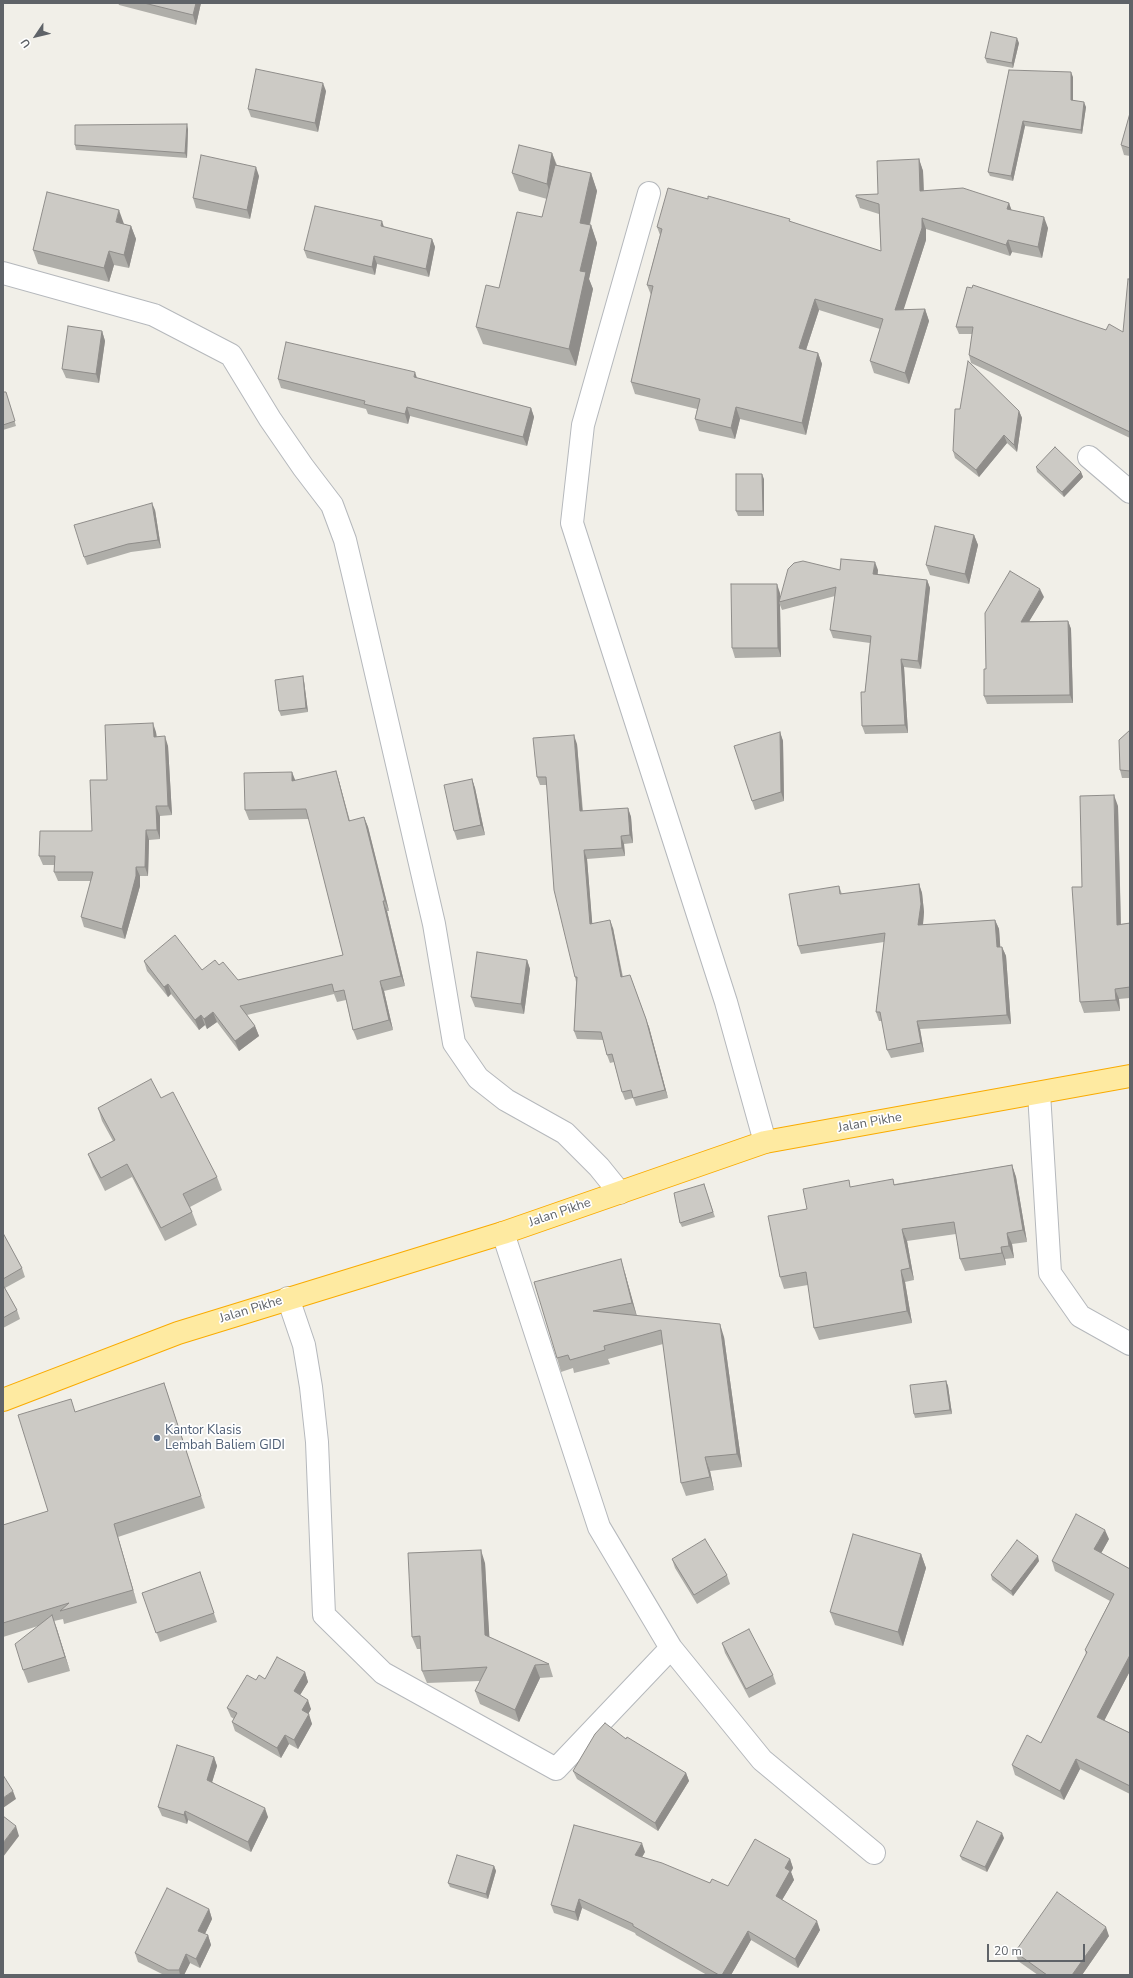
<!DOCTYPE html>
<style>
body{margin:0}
#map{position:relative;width:1133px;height:1978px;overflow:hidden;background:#f1efe8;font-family:"Nunito Sans",sans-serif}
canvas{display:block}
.frame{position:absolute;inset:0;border:4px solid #5f6368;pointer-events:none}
.north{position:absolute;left:16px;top:16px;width:40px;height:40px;-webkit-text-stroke:3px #fff;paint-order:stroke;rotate:235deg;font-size:11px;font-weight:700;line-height:16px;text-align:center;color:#5f6368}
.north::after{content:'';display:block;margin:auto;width:14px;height:18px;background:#5f6368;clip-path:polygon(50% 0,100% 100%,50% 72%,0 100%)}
.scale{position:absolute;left:987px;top:1944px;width:98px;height:18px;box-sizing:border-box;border:2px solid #5f6368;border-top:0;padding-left:5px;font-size:12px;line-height:14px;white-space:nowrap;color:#5f6368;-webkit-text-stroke:3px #fff;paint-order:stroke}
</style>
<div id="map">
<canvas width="1133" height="1978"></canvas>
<div class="frame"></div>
<div class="north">U</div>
<div class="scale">20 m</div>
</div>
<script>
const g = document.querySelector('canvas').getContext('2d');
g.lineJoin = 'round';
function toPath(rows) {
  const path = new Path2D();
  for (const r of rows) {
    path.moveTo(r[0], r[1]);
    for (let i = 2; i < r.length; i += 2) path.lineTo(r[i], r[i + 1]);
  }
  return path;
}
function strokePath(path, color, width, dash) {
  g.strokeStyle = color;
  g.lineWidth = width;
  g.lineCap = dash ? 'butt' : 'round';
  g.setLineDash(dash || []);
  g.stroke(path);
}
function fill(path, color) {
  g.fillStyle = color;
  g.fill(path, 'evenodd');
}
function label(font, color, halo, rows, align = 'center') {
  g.font = font + ' "Nunito Sans",sans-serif';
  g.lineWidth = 3.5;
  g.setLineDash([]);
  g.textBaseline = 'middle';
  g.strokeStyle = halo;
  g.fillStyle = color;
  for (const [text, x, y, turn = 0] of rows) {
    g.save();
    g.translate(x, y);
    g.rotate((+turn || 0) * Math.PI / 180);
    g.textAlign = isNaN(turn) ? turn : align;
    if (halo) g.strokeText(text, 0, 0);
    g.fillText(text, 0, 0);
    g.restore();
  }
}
const minor = toPath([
 [649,193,583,425,572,523,726,1002,765,1142],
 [3,273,154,315,231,355,270,419,303,467,332,505,345,540,355,582,434,924,454,1043,478,1078,506,1100,565,1133,599,1167,620,1193],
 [1089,457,1130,492],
 [1039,1093,1050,1273,1080,1316,1130,1344],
 [503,1233,599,1527,671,1648,762,1760,874,1853],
 [288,1298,304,1345,311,1387,317,1442,324,1615,383,1673,556,1769,671,1648]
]);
const trunk = toPath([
 [3,1400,178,1333,503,1233,765,1142,1130,1076]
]);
strokePath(minor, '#b5b8bc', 24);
strokePath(trunk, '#f9ab00', 24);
strokePath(minor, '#fff', 22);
strokePath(trunk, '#feeaa1', 22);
fill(toPath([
 [118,3,201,3,196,25,119,5],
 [1019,43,1013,68,987,63,985,58],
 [1009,70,1073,77,1073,100,1086,107,1082,134,1025,126,1013,181,990,176,988,172],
 [326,91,318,132,251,117,248,109],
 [1130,113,1130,156,1124,155,1121,145],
 [188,129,187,158,76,150,75,145],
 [552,153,557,165,591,173,597,191,590,225,591,225,597,243,589,279,593,289,576,366,483,344,476,327,542,217,547,199,519,191,512,173],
 [919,159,923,171,924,191,1009,203,1011,210,1048,228,1042,258,1012,252,1010,256,926,229,926,240,903,310,925,309,929,321,909,384,874,373,870,361,880,329,819,310,806,350,818,353,822,364,806,435,740,419,735,439,699,431,695,419,697,409,635,394,631,382,651,295,647,285,660,235,657,227,791,222,881,251,879,214,860,208,856,197,878,194],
 [259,176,250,219,196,208,193,198],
 [124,224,131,226,136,239,129,268,114,265,109,282,38,264,33,250],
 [384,227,432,239,435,247,429,277,377,264,375,275,307,258,304,250],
 [1130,279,1130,438,971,363,969,355,972,334,959,334,956,327,967,287,1106,330,1123,332],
 [102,331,105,341,99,383,66,378,62,369],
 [417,378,531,408,534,417,527,446,410,416,408,424,368,414,366,409,281,388,278,379],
 [3,392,7,396,16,426,3,430],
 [1019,411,1022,418,1017,452,1007,443,979,477,955,458,953,451],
 [1036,467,1081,472,1083,477,1064,497,1037,472],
 [764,479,764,516,738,516,736,511],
 [155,510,161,548,131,552,87,565,84,557],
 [974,535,978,545,969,584,930,575,926,565],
 [840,570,878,570,878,574,927,580,930,588,921,669,904,667,908,733,865,734,862,726,865,692,870,643,833,638,830,630,835,596,782,610,780,605,781,657,735,658,732,648,780,593,780,598],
 [1044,597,1029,621,1068,621,1071,629,1073,703,987,704,984,696,986,669],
 [304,681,308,712,281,716,279,711],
 [1130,730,1130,778,1122,778,1120,770],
 [156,732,157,737,168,746,172,815,160,816,160,839,149,840,148,876,140,876,140,886,125,939,84,927,81,917,91,881,58,881,54,872,54,865,43,865,39,856,92,831],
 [780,732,783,741,784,801,755,810,752,801],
 [577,744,583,811,628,808,631,817,633,843,624,844,625,856,587,859,592,923,613,928,623,977,649,1027,668,1098,636,1106,633,1098,625,1100,622,1092,614,1062,610,1063,607,1055,603,1040,577,1039,574,1031,576,982,575,977,547,785,540,785,537,777],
 [336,771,339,781,350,821,364,817,368,827,389,911,387,911,405,986,384,991,393,1030,357,1040,353,1030,346,1000,337,1002,334,994,247,1015,255,1026,259,1036,239,1051,217,1022,207,1029,205,1025,199,1030,171,994,168,997,147,971,144,961,202,970,219,965,238,980,343,955,309,819,249,820,245,810,295,781],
 [472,779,475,788,485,835,457,840,454,831],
 [1118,806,1121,924,1130,923,1130,998,1119,999,1120,1011,1084,1013,1080,1002,1082,887],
 [919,884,922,893,924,912,923,925,995,920,999,929,1000,947,1002,947,1006,956,1011,1024,920,1029,924,1052,891,1058,887,1050,882,1021,879,1021,876,1012,884,942,801,954,798,946,839,886,842,894],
 [527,960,530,969,524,1014,475,1007,471,997],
 [161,1098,217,1177,222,1190,190,1207,192,1212,197,1225,165,1241,132,1177,105,1191,93,1167,88,1154,113,1141,102,1121,98,1108],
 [1012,1165,1016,1177,1027,1242,1012,1244,1014,1258,1005,1259,1006,1265,965,1271,960,1259,956,1234,907,1241,914,1280,905,1282,912,1323,819,1340,814,1328,808,1285,784,1289,780,1277,807,1209,851,1187,895,1184],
 [704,1184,715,1217,682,1227,680,1223],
 [3,1233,22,1268,25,1277,5,1288,17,1310,20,1319,3,1328],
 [625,1273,637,1316,724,1337,742,1467,710,1471,714,1490,686,1496,681,1483,663,1344,608,1359,610,1364,574,1373,573,1368,561,1372,557,1358],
 [946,1381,948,1386,952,1414,915,1418,914,1414],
 [164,1383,205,1508,118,1537,137,1603,64,1624,63,1619,54,1621,70,1671,28,1683,23,1670,38,1626,3,1637,3,1525,48,1511,76,1412],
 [1109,1539,1101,1553,1130,1569,1130,1671,1104,1720,1130,1733,1130,1794,1080,1769,1064,1800,1015,1775,1012,1765,1041,1743,1086,1654,1085,1650,1110,1601,1055,1571,1052,1561],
 [921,1554,926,1568,903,1646,835,1625,830,1612],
 [672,1559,727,1575,730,1584,697,1604,675,1568],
 [1039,1561,1013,1596,992,1580,991,1575],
 [485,1563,489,1637,549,1664,553,1677,540,1678,519,1722,480,1704,475,1691,480,1681,427,1683,422,1671,421,1649,417,1649,412,1637],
 [200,1572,217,1622,160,1642,142,1593],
 [722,1643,773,1675,776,1684,749,1698,725,1653],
 [305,1672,308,1682,300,1695,311,1709,308,1714,312,1724,298,1749,289,1744,281,1758,235,1731,232,1722,234,1719,231,1717,227,1708,265,1679],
 [626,1739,686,1773,689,1781,658,1831,577,1779,573,1771],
 [214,1757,217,1766,212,1782,268,1817,251,1852,188,1820,187,1824,162,1816,158,1807],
 [1004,1838,987,1872,962,1860,960,1856],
 [645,1852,642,1857,710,1883,728,1886,790,1859,793,1868,791,1872,794,1880,782,1900,820,1930,798,1968,751,1940,731,1975,707,1975,636,1935,635,1933,582,1908,578,1921,554,1913,551,1905],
 [494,1866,496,1871,488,1899,450,1887,448,1883],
 [209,1909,212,1919,205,1934,208,1935,211,1945,200,1968,190,1963,184,1975,164,1975,138,1962,135,1953],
 [1109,1936,1082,1975,1038,1975,1018,1961,1015,1952]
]), '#afaea9');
fill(toPath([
 [196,3,201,3,196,25,193,15],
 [1017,38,1019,43,1013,68,1012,63],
 [1071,72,1073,77,1073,105,1071,100],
 [323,83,326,91,318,132,315,123],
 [1084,102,1086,107,1082,134,1081,130],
 [1023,121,1025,126,1013,181,1011,176],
 [187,124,188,129,187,158,185,153],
 [552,153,558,170,553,201,547,184],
 [919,159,923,171,924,202,920,191],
 [256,167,259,176,250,219,247,210],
 [591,173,597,191,586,240,580,223],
 [1009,203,1013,214,1007,209],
 [119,210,124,224,121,236,116,222],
 [1044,217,1048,228,1042,258,1038,247],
 [922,218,926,229,926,240,900,321,895,310],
 [382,221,385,230,381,226],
 [591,225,597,243,589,279,593,289,576,366,569,349,580,271],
 [131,226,136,239,129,268,124,255],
 [432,239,435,247,429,277,426,269],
 [1008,240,1012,252,1010,256,1006,245],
 [109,251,114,265,109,282,104,268],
 [374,256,377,264,375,275,372,267],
 [815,299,819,310,803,359,799,348],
 [925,309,929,321,909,384,905,373],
 [102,331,105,341,99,383,96,374],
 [818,353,822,364,806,435,802,423],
 [415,372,418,381,414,377],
 [407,407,410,416,408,424,405,414],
 [736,407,740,419,735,439,731,428],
 [531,408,534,417,527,446,523,437],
 [1019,411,1022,418,1017,452,1014,445],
 [1004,435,1007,443,979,477,976,470],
 [1081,472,1083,477,1064,497,1062,492],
 [762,474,764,479,764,516,763,511],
 [152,503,155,510,161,548,158,540],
 [974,535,978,545,969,584,965,574],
 [875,562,878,570,876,582,873,574],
 [927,580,930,588,921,669,918,661],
 [777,584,780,593,780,602,779,602,780,605,781,657,778,648],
 [1040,589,1044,597,1024,630,1021,622],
 [1068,621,1071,629,1073,703,1070,695],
 [901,659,904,667,908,733,905,725],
 [303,676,304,681,308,712,306,708],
 [153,723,156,732,157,746,154,737],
 [780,732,783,741,784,801,781,792],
 [574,735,577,744,583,819,580,811],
 [165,736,168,746,172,815,168,806],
 [336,771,339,781,352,831,349,821],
 [292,772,296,782,292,781],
 [472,779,475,788,485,835,481,825],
 [1114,795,1118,806,1121,935,1117,925],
 [156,806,160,816,160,839,157,830],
 [628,808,631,817,633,843,630,835],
 [364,817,368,827,389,911,385,901],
 [146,830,149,840,148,876,145,867],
 [621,836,624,844,625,856,622,848],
 [584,850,587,859,593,932,590,924],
 [136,867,140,876,140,886,125,939,122,929],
 [919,884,922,893,924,912,922,934,918,925],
 [383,901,387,911,405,986,401,976],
 [610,920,613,928,624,986,621,977],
 [995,920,999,929,1001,956,997,947],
 [1002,947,1006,956,1011,1024,1007,1015],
 [527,960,530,969,524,1014,521,1004],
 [630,975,649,1027,668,1098,665,1090],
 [380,981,384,991,393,1030,389,1020],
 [168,984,171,994,168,997,164,987],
 [1115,989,1119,999,1120,1011,1116,1000],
 [213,1012,217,1022,207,1029,204,1019],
 [201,1015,205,1025,199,1030,195,1020],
 [917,1021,920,1029,924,1052,921,1043],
 [255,1026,259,1036,239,1051,235,1041],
 [1012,1165,1016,1177,1027,1242,1023,1230],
 [902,1229,907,1241,914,1280,910,1268],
 [1007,1233,1012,1244,1014,1258,1009,1246],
 [1001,1247,1005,1259,1006,1265,1002,1253],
 [621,1259,625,1273,637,1317,632,1303],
 [901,1270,905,1282,912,1323,907,1311],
 [720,1324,724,1337,742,1467,737,1454],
 [946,1381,948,1386,952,1414,950,1410],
 [164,1383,168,1396,205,1508,201,1496],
 [705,1457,710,1471,714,1490,710,1477],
 [114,1524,118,1537,137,1603,133,1590],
 [1105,1530,1109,1539,1098,1559,1094,1549],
 [481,1550,485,1563,490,1647,485,1635],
 [921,1554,926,1568,903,1646,898,1632],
 [1038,1556,1039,1561,1013,1596,1011,1591],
 [52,1615,57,1629,70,1671,65,1657],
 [1130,1655,1130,1671,1101,1727,1097,1717],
 [535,1665,540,1678,519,1722,515,1710],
 [305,1672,308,1682,297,1700,294,1691],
 [308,1700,311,1709,305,1720,302,1710],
 [309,1714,312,1724,298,1749,294,1740],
 [285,1735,289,1744,281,1758,277,1748],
 [214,1757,217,1766,210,1789,207,1780],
 [1076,1759,1080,1769,1064,1800,1060,1791],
 [686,1773,689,1781,658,1831,655,1823],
 [13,1791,16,1799,3,1808,3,1798],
 [265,1808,268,1817,251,1852,248,1842],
 [185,1811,188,1820,187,1824,184,1815],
 [16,1826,19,1836,3,1857,3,1843],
 [1002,1833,1004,1838,987,1872,985,1867],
 [642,1843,645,1852,638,1864,635,1855],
 [790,1859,793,1868,791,1872,794,1880,779,1905,776,1896,785,1868],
 [494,1866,496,1871,488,1899,486,1894],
 [579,1899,582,1908,578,1921,575,1912],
 [209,1909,212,1919,202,1940,198,1931],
 [817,1921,820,1930,798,1968,795,1959],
 [1106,1927,1109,1936,1082,1975,1072,1975],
 [748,1931,751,1940,731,1975,722,1975],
 [208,1935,211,1945,200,1968,196,1959],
 [186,1954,190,1963,184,1975,180,1975,179,1970]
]), '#8f8d8a');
const building = toPath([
 [144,3,196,3,193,15,144,3],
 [991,32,1017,38,1012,63,985,58,991,32],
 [256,69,323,83,315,123,248,109,256,69],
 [1009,70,1071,72,1071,100,1084,102,1081,130,1023,121,1011,176,988,172,1009,70],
 [1130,113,1130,148,1121,145,1130,113],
 [187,124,185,153,75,145,75,125,187,124],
 [519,145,552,153,547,184,512,173,519,145],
 [201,155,256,167,247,210,193,198,201,155],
 [919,159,920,191,963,188,1009,203,1007,209,1044,217,1038,247,1008,240,1006,245,922,218,922,228,895,310,925,309,905,373,870,361,883,319,815,299,799,348,818,353,802,423,736,407,731,428,695,419,700,399,631,382,653,286,647,285,662,229,657,227,668,188,708,199,708,196,790,219,789,221,881,251,879,204,856,197,856,195,878,194,877,161,919,159],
 [555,165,591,173,580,223,591,225,580,271,586,272,569,349,476,327,486,285,499,288,517,212,542,217,555,165],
 [47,192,119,210,116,222,131,226,124,255,109,251,104,268,33,250,47,192],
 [315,206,382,221,381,226,432,239,426,269,374,256,372,267,304,250,315,206],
 [1128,279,1130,279,1130,432,969,355,973,327,956,327,967,287,972,288,973,285,1106,330,1109,324,1123,332,1128,279],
 [68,326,102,331,96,374,62,369,68,326],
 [286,342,415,372,414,377,531,408,523,437,407,407,405,414,364,404,365,401,278,379,286,342],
 [968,361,1019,411,1014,445,1004,435,976,470,953,451,955,409,960,409,968,361],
 [3,392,6,392,15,421,3,425,3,392],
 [1055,447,1081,472,1062,492,1036,467,1055,447],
 [736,474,762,474,763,511,736,511,736,474],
 [152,503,158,540,128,544,84,557,74,525,152,503],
 [935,526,974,535,965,574,926,565,935,526],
 [841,559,875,562,873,574,927,580,918,661,901,659,905,725,862,726,861,692,865,692,871,636,830,630,836,587,779,602,788,569,794,563,803,561,840,570,841,559],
 [1010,571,1040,589,1021,622,1068,621,1070,695,984,696,984,669,986,669,985,613,1010,571],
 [731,584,777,584,778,648,732,648,731,584],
 [303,676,306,708,279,711,275,680,303,676],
 [153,723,154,737,165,736,168,806,156,806,157,830,146,830,145,867,136,867,136,876,122,929,81,917,93,872,54,872,55,856,39,856,40,831,92,831,90,780,107,780,105,725,153,723],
 [1130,730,1130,771,1120,770,1119,740,1130,730],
 [780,732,781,792,752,801,734,746,780,732],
 [574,735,580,811,628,808,630,835,621,836,622,848,584,850,590,924,610,920,621,977,630,975,646,1019,665,1090,633,1098,631,1090,622,1092,612,1054,607,1055,601,1032,574,1031,577,977,575,977,554,890,546,777,537,777,533,738,574,735],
 [336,771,349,821,364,817,385,901,383,901,401,976,380,981,389,1020,353,1030,344,990,334,992,332,984,240,1006,255,1026,235,1041,213,1012,204,1019,201,1015,195,1020,168,984,164,987,144,961,175,935,202,970,215,960,219,965,223,962,238,980,343,955,306,809,245,810,244,773,292,772,292,781,336,771],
 [472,779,481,825,454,831,444,785,472,779],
 [1114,795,1117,925,1130,923,1130,987,1115,989,1116,1000,1080,1002,1072,887,1082,887,1080,796,1114,795],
 [919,884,921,904,918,925,995,920,997,947,1002,947,1007,1015,917,1021,921,1043,887,1050,880,1012,876,1012,885,933,798,946,789,894,839,886,840,894,919,884],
 [477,952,527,960,521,1004,471,997,477,952],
 [151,1079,161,1098,173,1092,217,1177,183,1194,192,1212,161,1228,127,1164,101,1178,88,1154,115,1140,98,1108,151,1079],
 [1012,1165,1023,1230,1007,1233,1009,1246,1001,1247,1002,1253,960,1259,954,1222,902,1229,910,1268,901,1270,907,1311,814,1328,806,1272,780,1277,768,1216,807,1209,803,1189,849,1180,850,1187,893,1179,894,1185,1012,1165],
 [704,1184,713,1212,680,1223,674,1193,704,1184],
 [3,1233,22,1268,3,1279,3,1233],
 [621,1259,632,1303,593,1311,720,1324,737,1454,705,1457,710,1477,681,1483,661,1330,604,1346,605,1350,570,1360,568,1355,557,1358,534,1282,621,1259],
 [3,1285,17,1310,3,1318,3,1285],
 [946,1381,950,1410,914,1414,910,1385,946,1381],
 [164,1383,201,1496,114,1524,133,1590,60,1611,69,1603,3,1623,3,1525,48,1511,18,1415,71,1399,75,1412,164,1383],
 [1076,1514,1105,1530,1094,1549,1130,1569,1130,1655,1097,1717,1130,1733,1130,1786,1076,1759,1060,1791,1012,1765,1027,1735,1041,1743,1087,1652,1085,1650,1114,1594,1052,1561,1076,1514],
 [853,1534,921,1554,898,1632,830,1612,853,1534],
 [705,1539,727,1575,694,1595,672,1559,705,1539],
 [1017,1540,1038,1556,1011,1591,991,1575,1017,1540],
 [481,1550,485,1635,549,1664,535,1665,515,1710,475,1691,487,1667,422,1671,420,1636,412,1637,408,1553,481,1550],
 [200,1572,214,1613,156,1633,142,1593,200,1572],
 [52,1615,65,1657,23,1670,15,1644,52,1615],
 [749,1629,773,1675,746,1689,722,1643,749,1629],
 [277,1657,305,1672,294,1691,308,1700,302,1710,309,1714,294,1740,285,1735,277,1748,232,1722,237,1713,227,1708,247,1675,256,1680,259,1675,265,1679,277,1657],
 [605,1723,626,1739,627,1737,686,1773,655,1823,573,1771,595,1734,605,1723],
 [177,1745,214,1757,207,1780,265,1808,248,1842,185,1811,184,1815,158,1807,177,1745],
 [3,1775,13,1791,3,1798,3,1775],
 [3,1816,16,1826,3,1843,3,1816],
 [977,1821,1002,1833,985,1867,960,1856,977,1821],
 [574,1825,642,1843,635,1855,662,1863,710,1883,712,1879,728,1886,755,1839,790,1859,785,1868,790,1871,776,1896,817,1921,795,1959,748,1931,722,1975,719,1975,633,1926,633,1924,579,1899,575,1912,551,1905,574,1825],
 [457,1855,494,1866,486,1894,448,1883,457,1855],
 [167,1888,209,1909,198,1931,208,1935,196,1959,186,1954,179,1970,168,1970,135,1953,167,1888],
 [1057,1892,1106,1927,1072,1975,1047,1975,1015,1952,1057,1892]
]);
fill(building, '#cccac5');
strokePath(building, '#8f8d8a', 1);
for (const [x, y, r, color] of [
 [157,1438,4,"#5c6f8a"]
]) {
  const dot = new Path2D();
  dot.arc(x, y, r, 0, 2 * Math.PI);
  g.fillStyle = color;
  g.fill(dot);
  strokePath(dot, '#fff', 1.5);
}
label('13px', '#5f6368', '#fff', [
 ["Jalan Pikhe",870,1123,-10],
 ["Jalan Pikhe",560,1213,-19],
 ["Jalan Pikhe",251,1310,-17]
]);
label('13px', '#4e5e75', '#fff', [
 ["Kantor Klasis",165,1431],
 ["Lembah Baliem GIDI",165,1446]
], 'left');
</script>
